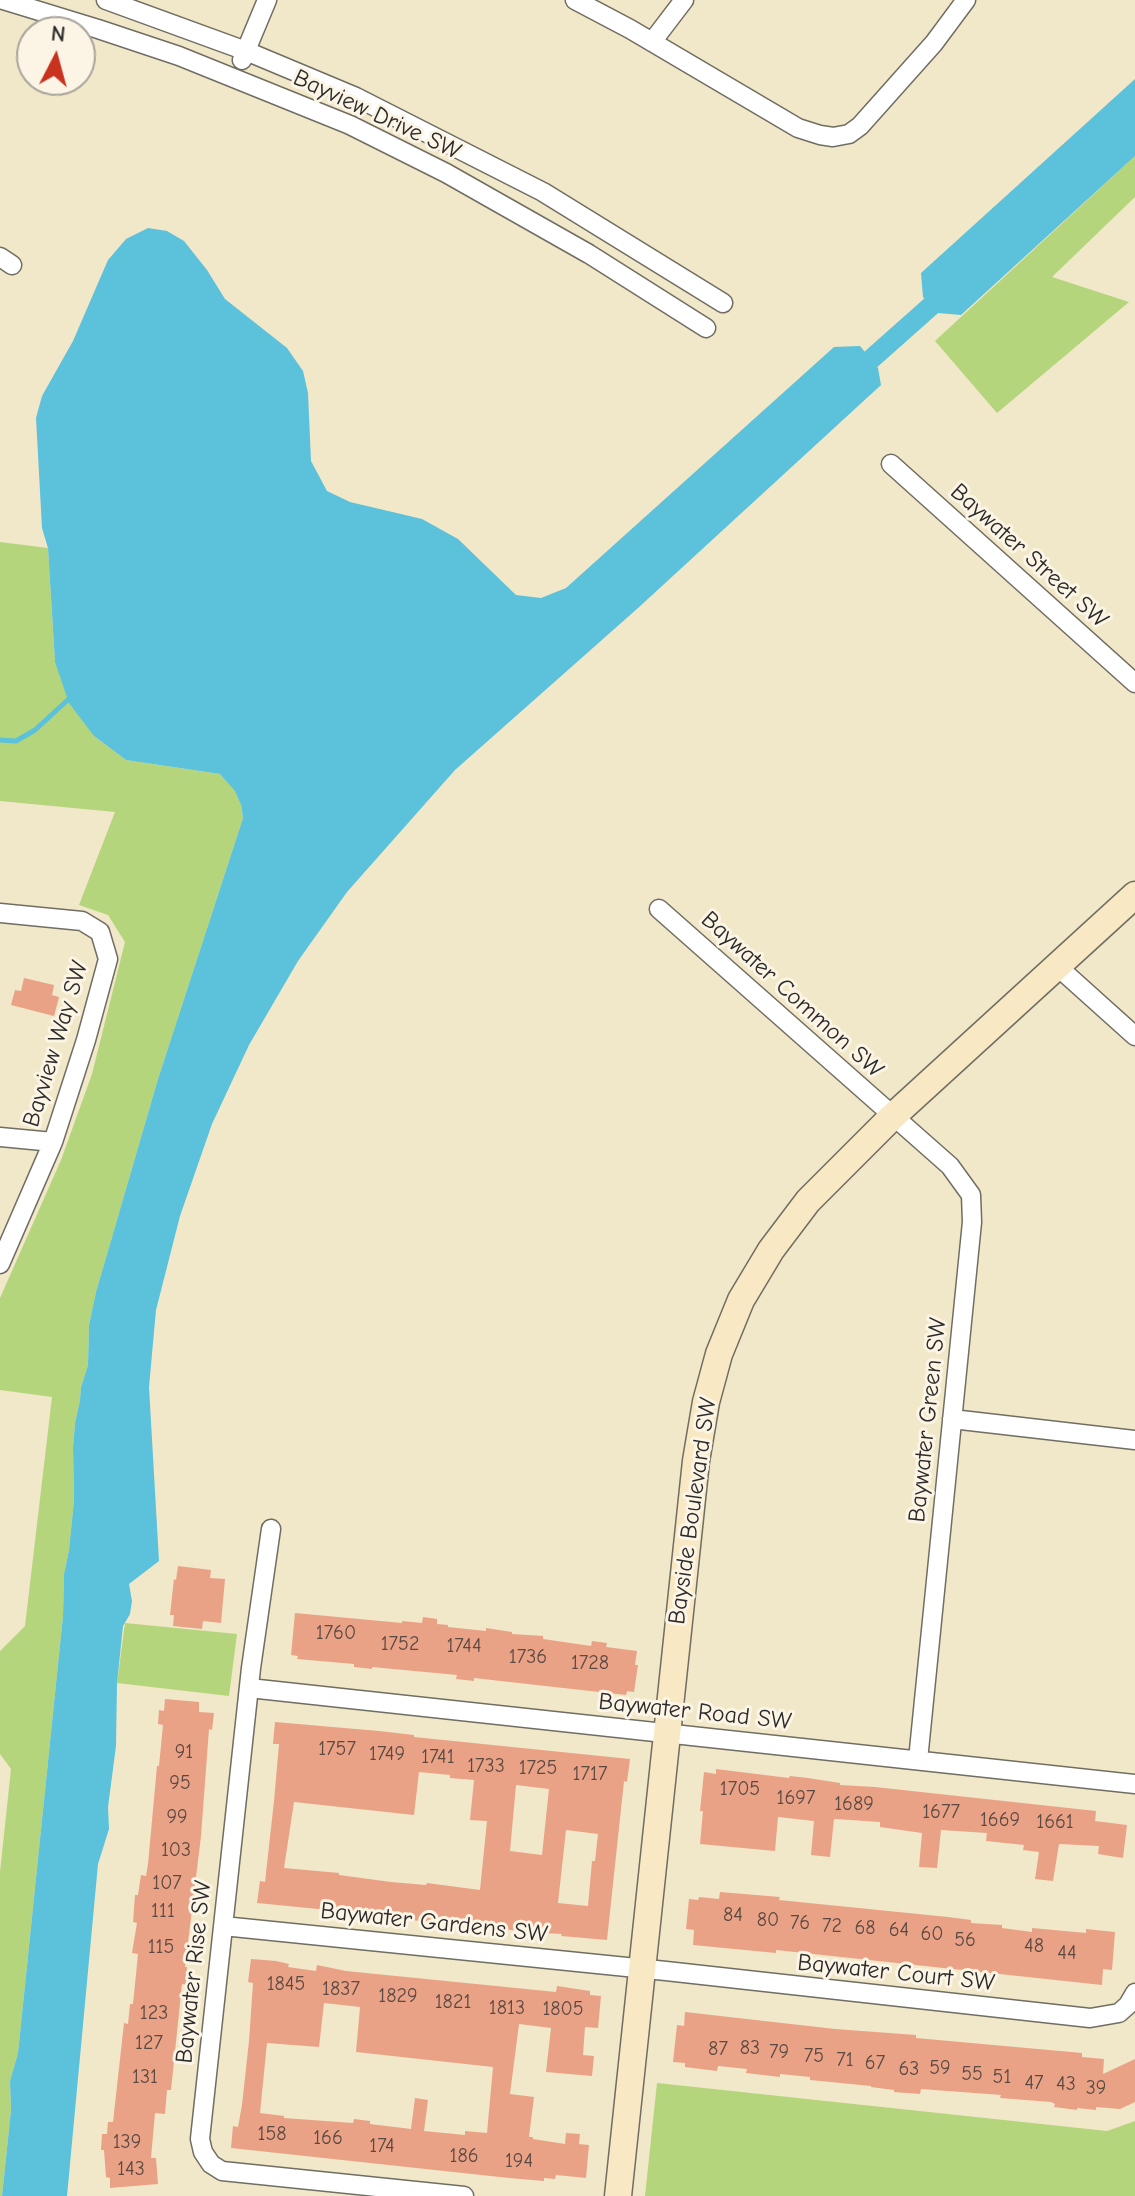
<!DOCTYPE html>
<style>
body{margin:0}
#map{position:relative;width:1135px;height:2196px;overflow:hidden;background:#f1e7c9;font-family:"Comic Neue",sans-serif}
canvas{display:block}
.north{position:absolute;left:16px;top:16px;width:80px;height:80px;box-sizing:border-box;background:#fcf5e5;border:2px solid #a8a49b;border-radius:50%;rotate:6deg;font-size:22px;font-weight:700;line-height:32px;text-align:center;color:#2b2b2b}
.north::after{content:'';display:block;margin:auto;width:28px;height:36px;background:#c8321e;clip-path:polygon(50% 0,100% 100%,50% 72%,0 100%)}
</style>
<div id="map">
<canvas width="1135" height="2196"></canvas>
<div class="north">N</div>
</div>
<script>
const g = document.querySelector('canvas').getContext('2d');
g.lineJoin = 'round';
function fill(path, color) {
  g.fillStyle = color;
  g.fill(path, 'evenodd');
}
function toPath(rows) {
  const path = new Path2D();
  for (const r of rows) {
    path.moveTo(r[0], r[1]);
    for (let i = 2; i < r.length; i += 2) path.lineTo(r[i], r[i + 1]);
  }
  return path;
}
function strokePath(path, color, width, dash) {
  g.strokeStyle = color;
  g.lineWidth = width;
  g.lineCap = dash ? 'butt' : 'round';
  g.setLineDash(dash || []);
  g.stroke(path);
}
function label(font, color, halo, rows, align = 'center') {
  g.font = font + ' "Comic Neue",sans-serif';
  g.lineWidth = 6;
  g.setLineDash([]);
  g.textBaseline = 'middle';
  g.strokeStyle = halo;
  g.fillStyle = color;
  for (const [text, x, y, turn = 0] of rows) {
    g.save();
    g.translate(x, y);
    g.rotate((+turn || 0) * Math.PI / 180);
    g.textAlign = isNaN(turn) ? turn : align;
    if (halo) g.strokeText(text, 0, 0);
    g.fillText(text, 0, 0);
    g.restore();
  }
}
fill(toPath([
 [1135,156,1135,197,1052,277,1129,302,997,413,935,341],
 [0,542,48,548,55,662,94,736,126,760,220,774,235,790,241,805,243,818,158,1079,96,1292,89,1325,88,1365,81,1387,80,1400,75,1423,73,1448,74,1500,69,1550,64,1574,63,1616,18,2053,10,2081,11,2110,2,2196,0,2196,0,1872,11,1769,0,1754,0,1651,25,1626,52,1397,0,1390,0,1298,61,1160,92,1074,125,942,108,915,79,905,115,812,0,801],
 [125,1623,237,1634,229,1696,117,1683],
 [657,2083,1107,2131,1135,2121,1135,2196,645,2196]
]), '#b5d57d');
fill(toPath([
 [1135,79,1135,156,961,315,938,313,923,297,921,273],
 [148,228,167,231,184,241,207,270,225,299,287,348,303,371,308,393,311,461,327,491,350,502,422,519,458,539,516,595,541,598,566,588,834,347,860,346,878,368,881,385,638,608,455,770,347,892,298,961,249,1045,212,1124,180,1216,156,1310,149,1387,159,1561,129,1584,132,1601,130,1614,123,1626,117,1683,116,1746,108,1807,109,1829,98,1864,67,2196,2,2196,11,2110,10,2081,18,2053,63,1616,64,1574,69,1550,74,1500,73,1448,75,1423,80,1400,81,1387,88,1365,89,1325,96,1292,158,1079,243,818,241,805,235,791,220,774,126,760,94,736,69,703,55,662,48,548,42,528,36,418,42,396,73,341,108,260,126,239]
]), '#5cc1da');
strokePath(toPath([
 [0,740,16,741,35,730,71,697]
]), '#5cc1da', 5);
strokePath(toPath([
 [851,377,949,290]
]), '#5cc1da', 20);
fill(toPath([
 [24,978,54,985,52,995,59,997,54,1016,11,1005,15,990,21,991],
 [178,1566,211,1570,210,1578,225,1579,221,1623,203,1621,202,1629,173,1626,174,1615,170,1615,174,1579,176,1580],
 [295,1613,402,1623,402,1621,422,1623,423,1617,437,1619,437,1624,448,1625,448,1627,486,1631,486,1628,512,1632,512,1634,543,1636,543,1639,591,1646,592,1641,607,1643,606,1647,637,1651,635,1665,638,1665,634,1692,627,1691,626,1695,474,1678,474,1681,456,1679,457,1675,372,1667,372,1669,354,1667,354,1664,297,1659,298,1656,291,1655],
 [165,1699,199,1702,199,1712,214,1713,212,1730,209,1729,201,1836,185,1967,187,1967,186,1985,182,1984,171,2090,167,2090,165,2114,155,2113,151,2158,156,2158,158,2184,110,2188,110,2178,106,2177,104,2150,101,2150,102,2134,107,2134,108,2122,113,2122,124,2023,128,2024,130,2004,133,2004,138,1954,132,1953,137,1923,133,1922,135,1895,138,1895,141,1875,146,1876,148,1864,157,1766,159,1766,163,1725,158,1724,159,1710,164,1711],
 [275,1722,379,1731,414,1735,414,1737,630,1759,627,1782,624,1781,607,1940,561,1936,562,1934,524,1932,472,1924,407,1920,369,1914,257,1903,260,1881,265,1882,274,1801,279,1744,273,1744],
 [419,1772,450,1775,450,1778,474,1780,470,1820,487,1821,480,1890,427,1883,426,1885,391,1882,339,1875,339,1873,284,1868,294,1802,414,1815],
 [516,1785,549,1789,542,1855,510,1851],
 [566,1830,598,1834,595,1861,592,1861,588,1906,558,1903],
 [716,1769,789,1778,790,1776,808,1778,840,1783,840,1785,875,1787,1096,1811,1095,1821,1127,1825,1123,1858,1098,1854,1099,1846,1059,1844,1053,1881,1035,1879,1039,1852,1023,1850,1024,1845,986,1841,987,1833,941,1830,937,1868,919,1867,922,1833,880,1827,880,1822,836,1819,834,1819,830,1857,811,1855,814,1821,778,1817,775,1851,700,1844,703,1811,700,1811,704,1772,716,1774],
 [720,1892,780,1897,779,1900,948,1917,971,1920,971,1923,1002,1925,1002,1928,1032,1932,1032,1928,1086,1933,1086,1929,1115,1932,1112,1970,1103,1969,1102,1985,776,1950,776,1953,693,1945,694,1930,686,1929,689,1899,698,1900,699,1897,719,1899],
 [251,1959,276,1961,289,1964,288,1967,316,1971,317,1965,346,1971,556,1992,557,1986,590,1991,590,1995,601,1996,598,2028,585,2027,583,2055,594,2056,592,2076,546,2072,551,2028,519,2024,510,2094,534,2097,529,2137,533,2137,533,2139,565,2144,566,2133,580,2134,579,2144,589,2145,586,2178,556,2175,555,2179,544,2178,544,2181,509,2178,231,2148,233,2126,238,2127,242,2105,249,2041,253,1983,248,1982],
 [324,2003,360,2007,356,2052,493,2067,487,2133,465,2131,465,2135,424,2131,428,2100,415,2098,411,2129,370,2124,370,2121,354,2119,353,2123,284,2118,284,2116,260,2113,267,2043,319,2047],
 [685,2012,835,2029,916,2035,916,2038,1082,2053,1082,2057,1104,2059,1103,2074,1135,2059,1135,2102,1120,2109,1096,2107,1096,2110,1077,2108,1077,2110,1054,2107,1055,2104,1051,2102,1000,2098,1001,2095,921,2089,920,2094,894,2092,894,2090,871,2087,871,2086,810,2080,810,2077,780,2074,780,2077,746,2073,747,2069,718,2066,717,2071,685,2067,685,2063,673,2062,677,2025,684,2026]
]), '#eaa287');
const street = toPath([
 [3,0,98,29,179,56,350,125,446,173,589,254,706,328],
 [106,0,246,51,356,97,543,192,723,303],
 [575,0,630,29,798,128,820,135,833,137,849,134,860,126,934,43,966,0],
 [652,42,684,0],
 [242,60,267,0],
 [0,257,12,265],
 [891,464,1135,683],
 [659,909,950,1166,971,1195,972,1222,918,1760],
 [0,913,82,921,100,932,108,959,86,1040,53,1142,0,1264],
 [1057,966,1135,1036],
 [0,1137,53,1142],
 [952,1419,1135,1440],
 [271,1529,251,1668,200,2139,203,2152,211,2164,222,2171,464,2196],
 [249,1688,1135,1784],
 [223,1926,666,1971,1090,2018,1119,2013,1128,2005,1135,1993]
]);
const secondary = toPath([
 [618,2196,696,1461,706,1402,719,1354,741,1300,771,1250,808,1201,892,1117,1135,895]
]);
strokePath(street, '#706d62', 21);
strokePath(secondary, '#706d62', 29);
strokePath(street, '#fff', 18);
strokePath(secondary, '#f8e8c3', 26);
label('20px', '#5b4942', null, [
 ["1760",336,1633],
 ["1752",400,1644],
 ["1744",464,1646],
 ["1736",528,1657],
 ["1728",590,1663],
 ["1757",337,1749],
 ["91",184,1752],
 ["1749",387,1754],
 ["1741",438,1757],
 ["1733",486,1766],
 ["1725",538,1768],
 ["1717",590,1774],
 ["95",180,1783],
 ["1705",740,1789],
 ["1697",796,1798],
 ["1689",854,1804],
 ["1677",941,1812],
 ["99",177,1817],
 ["1669",1000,1820],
 ["1661",1055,1822],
 ["103",176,1850],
 ["107",167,1883],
 ["111",163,1911],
 ["84",733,1915],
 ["80",768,1920],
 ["76",800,1923],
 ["72",832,1926],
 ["68",865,1928],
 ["64",899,1930],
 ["60",932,1934],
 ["56",965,1940],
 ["48",1034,1946],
 ["115",161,1947],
 ["44",1067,1953],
 ["1845",286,1984],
 ["1837",341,1989],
 ["1829",398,1996],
 ["1821",453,2002],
 ["1813",507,2008],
 ["1805",563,2009],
 ["123",154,2013],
 ["127",149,2043],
 ["83",750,2048],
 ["87",718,2049],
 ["79",779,2052],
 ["75",814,2056],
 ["71",845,2060],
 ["67",875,2063],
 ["59",940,2068],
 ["63",909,2069],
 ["55",972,2074],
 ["131",145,2077],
 ["51",1002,2077],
 ["47",1034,2083],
 ["43",1066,2084],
 ["39",1096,2088],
 ["158",272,2134],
 ["166",328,2138],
 ["139",127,2142],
 ["174",382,2146],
 ["186",464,2156],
 ["194",519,2161],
 ["143",131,2169]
]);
label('24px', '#2b2b2b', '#fcf5e5', [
 ["Bayview Drive SW",377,115,25],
 ["Baywater Street SW",1029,556,42],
 ["Baywater Common SW",792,995,42],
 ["Bayview Way SW",56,1044,-73],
 ["Baywater Green SW",928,1420,-84],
 ["Bayside Boulevard SW",693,1511,-82],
 ["Baywater Road SW",695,1712,6],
 ["Baywater Gardens SW",434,1923,6],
 ["Baywater Rise SW",194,1972,-84],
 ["Baywater Court SW",896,1973,6]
]);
</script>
